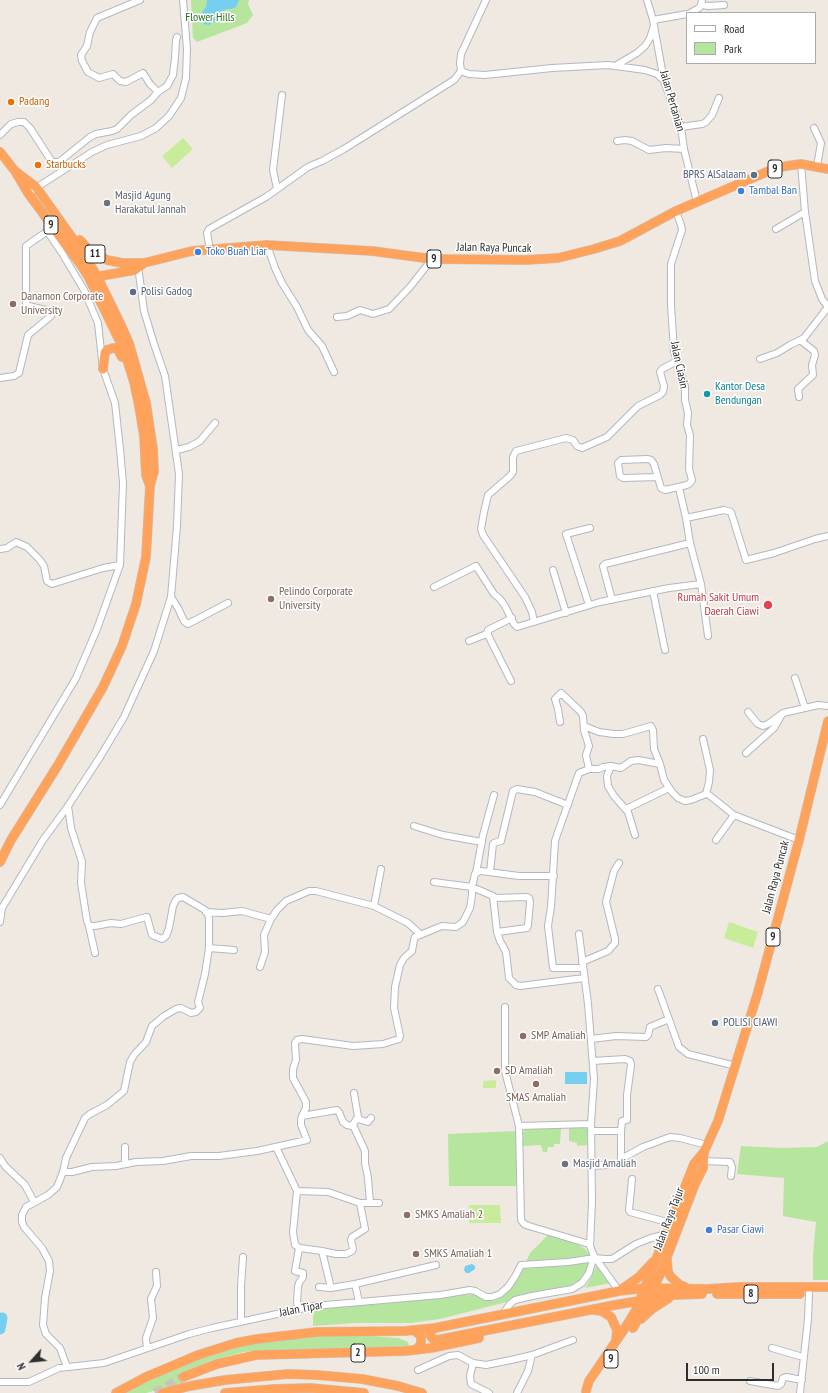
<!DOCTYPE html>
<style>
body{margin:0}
#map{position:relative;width:828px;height:1393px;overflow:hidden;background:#efe9e1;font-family:"PT Sans Narrow",sans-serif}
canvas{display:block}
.legend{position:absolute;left:686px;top:12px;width:130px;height:52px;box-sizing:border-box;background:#fff;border:1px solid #ababab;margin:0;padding:5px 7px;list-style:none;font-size:12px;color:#2e2e2e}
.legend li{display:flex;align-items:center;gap:8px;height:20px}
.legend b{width:20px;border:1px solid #ababab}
.north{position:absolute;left:12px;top:1341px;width:40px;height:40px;-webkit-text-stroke:3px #fff;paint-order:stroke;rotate:243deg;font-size:11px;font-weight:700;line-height:16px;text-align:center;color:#2e2e2e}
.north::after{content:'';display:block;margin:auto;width:14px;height:18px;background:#2e2e2e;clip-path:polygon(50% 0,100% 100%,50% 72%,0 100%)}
.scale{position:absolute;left:686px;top:1363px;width:88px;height:18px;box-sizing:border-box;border:2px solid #2e2e2e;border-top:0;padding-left:5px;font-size:12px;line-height:14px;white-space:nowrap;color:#2e2e2e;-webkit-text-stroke:3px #fff;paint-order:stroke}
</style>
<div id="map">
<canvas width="828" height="1393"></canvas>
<ul class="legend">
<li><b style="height:5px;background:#fff"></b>Road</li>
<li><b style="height:11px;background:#b6e59e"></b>Park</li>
</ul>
<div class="north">N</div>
<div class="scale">100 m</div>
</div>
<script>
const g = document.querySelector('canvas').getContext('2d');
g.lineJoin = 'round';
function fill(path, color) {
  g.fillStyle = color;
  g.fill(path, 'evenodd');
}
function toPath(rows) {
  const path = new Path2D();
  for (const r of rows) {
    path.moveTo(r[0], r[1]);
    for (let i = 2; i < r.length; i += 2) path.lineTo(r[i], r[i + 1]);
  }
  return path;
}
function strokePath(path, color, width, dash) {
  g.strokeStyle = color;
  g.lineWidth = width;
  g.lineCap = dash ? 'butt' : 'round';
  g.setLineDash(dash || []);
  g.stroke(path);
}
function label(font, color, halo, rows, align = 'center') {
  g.font = font + ' "PT Sans Narrow",sans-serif';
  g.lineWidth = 3;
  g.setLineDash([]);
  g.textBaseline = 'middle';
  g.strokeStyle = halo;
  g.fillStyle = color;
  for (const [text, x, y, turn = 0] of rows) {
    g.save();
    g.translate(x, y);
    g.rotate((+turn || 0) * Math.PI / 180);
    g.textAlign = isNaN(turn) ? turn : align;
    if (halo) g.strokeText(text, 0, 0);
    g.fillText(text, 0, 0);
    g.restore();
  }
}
fill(toPath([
 [191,0,249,0,248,4,253,15,247,23,197,42,193,38],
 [585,1126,588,1129,587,1145,577,1146,577,1143,569,1141,569,1127],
 [561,1127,560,1144,554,1144,554,1147,548,1147,547,1152,543,1152,541,1145,523,1146,523,1133,525,1129],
 [517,1131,518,1182,516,1186,449,1186,448,1134],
 [828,1141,828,1280,813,1280,813,1255,816,1222,783,1216,784,1178,737,1174,741,1146,783,1148,817,1147],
 [548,1235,575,1243,584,1248,592,1257,526,1262,530,1253],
 [591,1262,588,1274,580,1280,569,1286,440,1319,410,1323,354,1323,313,1326,313,1315,315,1308,325,1306,335,1308,362,1304,474,1294,484,1299,493,1301,499,1299,511,1288,525,1266],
 [598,1266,607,1280,611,1283,585,1288,590,1280,596,1267],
 [356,1335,398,1338,408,1342,409,1346,337,1350,269,1350,244,1352,210,1361,181,1373,186,1382,146,1393,122,1393,186,1364,213,1354,239,1346,267,1341,304,1337]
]), '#b6e59e');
fill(toPath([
 [183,138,193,149,172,168,162,156],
 [729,922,758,932,753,948,724,938],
 [496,1080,496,1088,483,1088,483,1081],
 [469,1205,500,1205,501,1223,469,1223]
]), '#c9ec9a');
fill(toPath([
 [207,0,239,0,236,7,231,9,226,9,221,12,218,15,217,19,209,25,204,24,201,17,202,12,206,7],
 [565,1072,587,1072,587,1084,565,1084],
 [472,1264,475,1266,475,1269,469,1273,466,1273,464,1270,465,1266]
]), '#75cff0');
strokePath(toPath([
 [0,1329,2,1318]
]), '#75cff0', 11);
strokePath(toPath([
 [155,1393,183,1377]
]), '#c8c4bd', 9, [9, 4.5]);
const minor = toPath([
 [140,0,97,18,90,32,87,46,81,55,82,61,88,72,99,78,113,74,120,81,126,82,143,73,150,84,158,92],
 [647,0,653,20,664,81,681,127,684,149,697,202],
 [701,5,709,6,724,5],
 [690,13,699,8,701,5,702,0],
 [653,20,687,14],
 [615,66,637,53,645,46,650,38,654,26],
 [461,71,469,74,485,75,552,68,608,65,645,70,657,74,664,81],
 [681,127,702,124,706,122,712,115,719,98],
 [814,128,821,143,817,166],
 [0,135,11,124,18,122,24,122,30,128,52,162,59,162,90,137,96,134,112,131,117,129,131,115,151,100,158,92,167,86,173,75,175,57,176,40,177,37],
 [617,141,625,140,632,141,649,150,666,148,684,149],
 [801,164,805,212,815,281,822,299,828,307],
 [277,189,273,170,282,95],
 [28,193,92,152,107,145,141,136,156,128,169,116,181,98,186,78,187,49,183,0],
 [776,229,805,212],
 [267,245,275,268,282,283,297,307,308,330,322,346,334,372],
 [210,250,207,233,209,229,266,197,308,167,322,161,344,149,454,80,461,71,460,63,461,54,486,0],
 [337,317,347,316,360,310,373,314,389,309,410,287,432,259],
 [760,359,777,353,790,345,804,338,828,307],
 [0,378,14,376,19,373,28,335,51,316,49,311,29,306,26,304,26,246,49,230],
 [799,397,798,389,813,375,812,365,815,355,814,351,800,340],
 [177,450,189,447,200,441,215,423],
 [657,477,623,478,620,476,618,463,621,460,648,459,651,460,654,464,661,488,665,490,687,485,690,483,692,480,689,469,690,435,687,425,688,413,685,400,685,387,674,351,671,305,671,264,682,230,681,225,676,211],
 [679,488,686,518,724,510,731,512,746,560,774,553,815,539,828,536],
 [0,549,7,548,16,542,27,547,39,559,44,566,47,581,52,584,103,568,120,565],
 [553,570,566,613],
 [701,584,708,636],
 [434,587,476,566,494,594,500,599,505,606,514,624,517,627,600,602,669,588,701,584,690,543,686,518],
 [653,591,665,650],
 [171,597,178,608,184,621,188,624,228,603],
 [612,600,604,570,603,566,605,564,690,543],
 [589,605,566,534,590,528],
 [534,622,532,612,525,597,483,535,481,529,484,512,488,495,510,476,513,472,513,457,516,451,566,438,573,440,577,446,582,448,607,437,638,406,660,395,663,392,664,386,660,372,662,369,677,361],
 [487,633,511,681],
 [469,641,484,635,488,633,488,630,512,618],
 [795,678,805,708],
 [748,712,758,724,763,726,768,724,783,713,818,705,828,706],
 [560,722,558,709,555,699,561,693,581,712,583,716,584,730,589,746,586,755,589,769,579,773,558,832,555,841,551,907,548,926,553,968,583,968],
 [584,726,599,732,614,734,623,734,651,726,653,730,654,749,660,764],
 [703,739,710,770,709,782,706,794],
 [746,753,774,728,782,714],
 [611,766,607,776,608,786,614,796,628,812,635,835],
 [589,769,599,769,603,767,611,766,621,768,631,761,638,760,660,764,664,780,672,792,678,798,685,801,691,800,706,794,709,795,734,815,799,840],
 [0,805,76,678,97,629,120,565,123,483,120,449,115,403,103,369,98,323,84,290,62,253,47,231],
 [626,809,669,788],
 [414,826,443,835,482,842],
 [716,840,734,815],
 [490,872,493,844,494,843,501,841,513,791,517,789,535,792,568,805],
 [476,873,483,835,494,795],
 [434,882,472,887,493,896,497,932,500,941,506,952,509,978,516,985,520,986,584,978],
 [494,898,527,897,529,898,530,902,528,925,527,928,497,932],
 [374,906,381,869],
 [206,912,223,913,242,911,271,919],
 [0,922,2,908,43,840,68,806,100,757,124,717,154,651,171,597,177,526,179,474,165,376,154,344,144,311,138,266],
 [89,926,95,953],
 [579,934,588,1004,594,1079,591,1124,592,1202,590,1246,594,1256,619,1291],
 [209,948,234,950],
 [582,962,608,951,615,943,615,939,606,902,614,871,619,863],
 [260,967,265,952,264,935,271,919,277,910,286,901,309,891,316,891,374,906,408,923,420,934],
 [658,989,679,1047,688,1054,736,1066],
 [505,1007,505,1071,519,1126,521,1220,524,1224,529,1226,589,1244],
 [591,1039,616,1036,646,1037,648,1035,650,1027,669,1019],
 [593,1061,625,1059,630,1061,631,1065,627,1095,627,1120,622,1121,621,1131],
 [302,1116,337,1110,339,1112,343,1122,347,1125,352,1126,358,1117,354,1093],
 [358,1119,368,1122,371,1118],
 [353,1125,365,1151,365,1163,368,1178,370,1203],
 [519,1126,591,1124],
 [592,1131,621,1131,621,1159,643,1147,670,1137,680,1138,707,1145],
 [276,1147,297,1191,293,1232,295,1245,300,1248,322,1251,331,1288],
 [0,1158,5,1166,25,1185,34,1202],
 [703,1161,730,1162,732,1167,731,1176],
 [125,1164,125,1147],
 [591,1166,608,1165],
 [63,1172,72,1172,92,1167,116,1166,136,1162,163,1161,191,1156,219,1156,257,1151,307,1140,301,1125,301,1120,302,1116,306,1108,306,1102,293,1078,293,1069,296,1060,295,1043,297,1040,302,1039,353,1046,383,1044,399,1039,400,1036,394,1008,395,987,400,965,404,958,412,951,414,940,415,937,442,926,456,927,463,922,470,908,472,895,472,887,475,874,478,872,481,871,519,876,554,876],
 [632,1179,629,1210,630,1212,671,1223],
 [297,1191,328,1192,360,1203,379,1203],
 [322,1251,336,1254,346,1254,352,1251,353,1249,351,1240,352,1237,365,1229,360,1203],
 [355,1284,359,1302],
 [319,1287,331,1288,355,1284,436,1265],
 [298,1310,297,1302,298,1287,299,1283,303,1277,303,1273,295,1271,299,1248],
 [502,1315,510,1304,515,1300,532,1296,572,1289,582,1283,589,1273,594,1256],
 [241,1321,241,1286,243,1257],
 [147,1348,146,1338,153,1318,151,1299,157,1286,156,1272],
 [772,1348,803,1357],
 [473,1363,486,1365,511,1360,532,1355,573,1340],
 [67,1367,60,1348,46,1334,43,1325,45,1298,50,1271,49,1261,42,1248,24,1227,22,1222,22,1215,26,1207,48,1195,57,1187,63,1172,66,1158,85,1118,90,1114,107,1105,124,1091,130,1062,134,1055,146,1042,152,1026,164,1016,176,1009,181,1008,191,1013,196,1012,200,1008,198,1002,205,974,209,948,209,919,208,914,205,910,183,897,178,898,176,900,173,906,169,928,166,936,162,939,152,935,147,917,146,917,121,924,111,923,95,926,89,926,87,921,81,883,82,862,71,828,68,806],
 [418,1370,449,1356,458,1355,473,1363,470,1376,471,1384,489,1393],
 [750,1381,778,1386,781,1384,783,1378,786,1377,802,1380],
 [0,1382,29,1382,59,1368,104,1363,189,1334,212,1328,314,1306,440,1295,470,1290,475,1291,486,1297,492,1297,500,1294,508,1287,516,1275,521,1265,568,1262,595,1258,605,1259,612,1259,636,1244,651,1238,667,1234],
 [517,1393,528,1371,532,1355],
 [800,1393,808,1319,809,1293]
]);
const highway = toPath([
 [0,152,15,171,28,193,81,265,89,278,124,350,134,382,139,406,144,436,146,475,150,486],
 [80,240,88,249,107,260,122,263,144,263],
 [89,278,135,270,144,263,192,251,267,245,372,251,432,259,526,260,558,258,594,249,620,241,676,211,771,170,786,166,801,164,828,169],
 [103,369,105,353,107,350,113,348,117,348,122,357],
 [0,862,11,840,58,765,103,687,122,646,136,604,146,557,150,486,154,471,153,449,146,403,129,343,120,323,97,276,83,253,36,187,15,171],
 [667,1260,668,1272,671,1277,680,1285,685,1287],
 [622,1289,639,1277,653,1262],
 [717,1294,800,1294],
 [594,1310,602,1311,611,1317,617,1330,616,1341],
 [641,1319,652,1309,669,1298],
 [435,1328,431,1331,430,1335,433,1339,437,1340,615,1305,674,1295,702,1294],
 [633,1328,649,1299,662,1270,695,1184,703,1168,704,1152],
 [413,1330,419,1334,421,1337,421,1344,416,1350],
 [183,1377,217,1364,256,1355,405,1351,431,1348,479,1338],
 [586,1391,589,1381,625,1328,636,1310,694,1164,704,1152,718,1121,758,992,799,840,828,721],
 [116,1393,146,1377,198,1355,236,1343,257,1339,317,1332,405,1331,435,1328,619,1291,646,1288,707,1289,739,1287,828,1287],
 [162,1393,190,1386,225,1380,288,1374,317,1375,362,1379,398,1386,422,1393],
 [225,1393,274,1389,311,1388,364,1393]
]);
strokePath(minor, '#b4b7c1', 8);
strokePath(highway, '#c9c9c9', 10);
strokePath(minor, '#fff', 6);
strokePath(highway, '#ffa35c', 9);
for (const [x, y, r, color] of [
 [11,102,4,"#e8710a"],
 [38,165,4,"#e8710a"],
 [754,175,4,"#5c6f8a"],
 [741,191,4,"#3f7fe0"],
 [107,203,4,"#6b7280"],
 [198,252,4,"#3f7fe0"],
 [133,292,4,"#5c6f8a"],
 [13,304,4,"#8d6e63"],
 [707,394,4,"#0f9aa8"],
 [271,599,4,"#8d6e63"],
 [768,605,5,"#e0444e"],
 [715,1023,4,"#5c6f8a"],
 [523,1036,4,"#8d6e63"],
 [497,1071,4,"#8d6e63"],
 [536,1084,4,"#8d6e63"],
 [565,1164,4,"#6b7280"],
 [407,1215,4,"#8d6e63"],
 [709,1230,4,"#3f7fe0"],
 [416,1254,4,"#8d6e63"]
]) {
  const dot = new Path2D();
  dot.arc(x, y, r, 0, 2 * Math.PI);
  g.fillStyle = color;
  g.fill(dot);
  strokePath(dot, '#fff', 1.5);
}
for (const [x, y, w] of [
 [775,169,14],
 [51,225,14],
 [95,254,20],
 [434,259,14],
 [773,937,14],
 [751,1294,14],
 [358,1353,14],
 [611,1359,14]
]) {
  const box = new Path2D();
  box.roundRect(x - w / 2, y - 9, w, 18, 3);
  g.fillStyle = '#fff';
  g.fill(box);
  strokePath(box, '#2e2e2e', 1);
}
label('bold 11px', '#2e2e2e', null, [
 ["9",775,169],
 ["9",51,225],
 ["11",95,254],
 ["9",434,259],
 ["9",773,937],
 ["8",751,1294],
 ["2",358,1353],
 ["9",611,1359]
]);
label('12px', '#2c6e1b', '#fff', [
 ["Flower Hills",210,18]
]);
label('12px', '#2e2e2e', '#fff', [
 ["Jalan Pertanian",672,101,74],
 ["Jalan Raya Puncak",494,248,1],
 ["Jalan Ciasin",679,365,78],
 ["Jalan Raya Puncak",776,877,-75],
 ["Jalan Raya Tajur",669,1219,-69],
 ["Jalan Tipar",301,1309,-11]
]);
label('12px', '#c56008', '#fff', [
 ["Padang",19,102],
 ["Starbucks",46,165]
], 'left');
label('12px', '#4e5e75', '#fff', [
 ["BPRS AlSalaam",746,175,"right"],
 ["Polisi Gadog",141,292],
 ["POLISI CIAWI",723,1023]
], 'left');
label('12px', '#366cbe', '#fff', [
 ["Tambal Ban",749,191],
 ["Toko Buah Liar",206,252],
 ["Pasar Ciawi",717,1230]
], 'left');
label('12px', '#5b616d', '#fff', [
 ["Masjid Agung",115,196],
 ["Harakatul Jannah",115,210],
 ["Masjid Amaliah",573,1164]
], 'left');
label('12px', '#785e54', '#fff', [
 ["Danamon Corporate",21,297],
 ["University",21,311],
 ["Pelindo Corporate",279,592],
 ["University",279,606],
 ["SMP Amaliah",531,1036],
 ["SD Amaliah",505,1071],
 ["SMAS Amaliah",536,1098,"center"],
 ["SMKS Amaliah 2",415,1215],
 ["SMKS Amaliah 1",424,1254]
], 'left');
label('12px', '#0d838f', '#fff', [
 ["Kantor Desa",715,387],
 ["Bendungan",715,401]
], 'left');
label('12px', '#be3a42', '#fff', [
 ["Rumah Sakit Umum",759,598],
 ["Daerah Ciawi",759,612]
], 'right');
</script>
